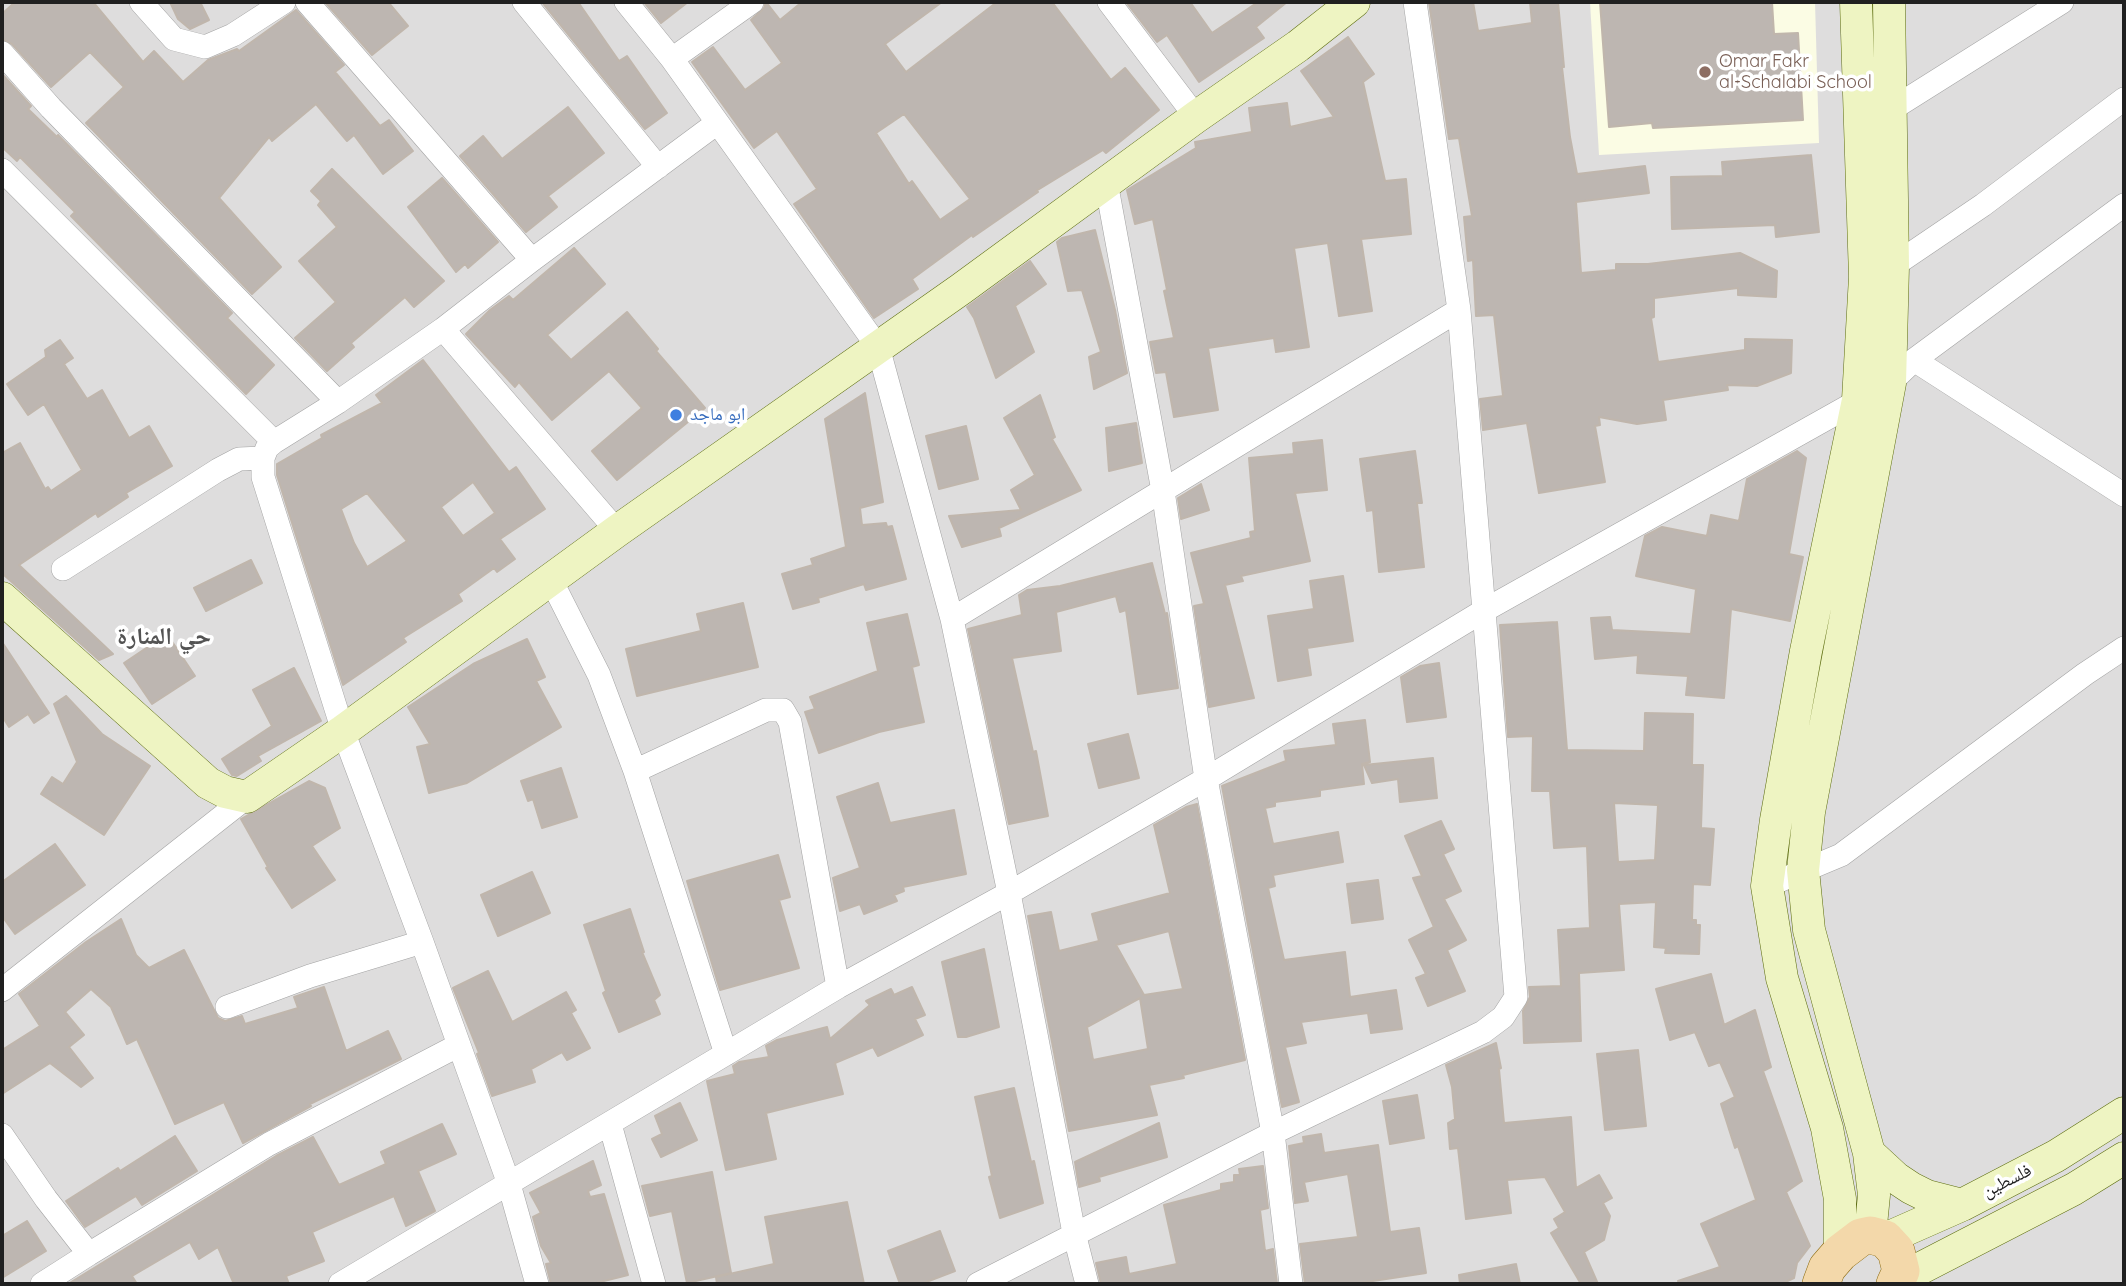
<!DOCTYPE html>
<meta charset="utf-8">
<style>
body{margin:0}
#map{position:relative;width:2126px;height:1286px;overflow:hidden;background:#f0eee8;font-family:Quicksand,sans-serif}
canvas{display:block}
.frame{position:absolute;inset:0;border:4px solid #202020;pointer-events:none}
</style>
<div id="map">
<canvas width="2126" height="1286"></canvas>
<div class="frame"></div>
</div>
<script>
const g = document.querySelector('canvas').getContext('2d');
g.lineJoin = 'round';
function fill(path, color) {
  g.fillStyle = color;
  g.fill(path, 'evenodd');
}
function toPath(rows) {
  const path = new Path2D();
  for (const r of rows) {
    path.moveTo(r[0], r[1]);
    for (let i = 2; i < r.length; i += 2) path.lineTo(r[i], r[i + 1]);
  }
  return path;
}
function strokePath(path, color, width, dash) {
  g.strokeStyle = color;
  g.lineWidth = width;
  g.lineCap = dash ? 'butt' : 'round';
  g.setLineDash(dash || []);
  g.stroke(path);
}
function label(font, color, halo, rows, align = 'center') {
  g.font = font + ' Quicksand,"Noto Naskh Arabic",sans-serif';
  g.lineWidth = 7;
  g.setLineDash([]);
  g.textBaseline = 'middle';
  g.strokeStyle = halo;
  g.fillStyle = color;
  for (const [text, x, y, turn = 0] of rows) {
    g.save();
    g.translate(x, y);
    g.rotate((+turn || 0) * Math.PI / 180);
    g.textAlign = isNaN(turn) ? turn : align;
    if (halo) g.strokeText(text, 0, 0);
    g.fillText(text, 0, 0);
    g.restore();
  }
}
fill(toPath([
 [2,2,2124,2,2124,1284,2,1284]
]), '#dedddd');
fill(toPath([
 [1590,2,1815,2,1819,143,1599,155]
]), '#fbfce4');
const building = toPath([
 [15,2,93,2,143,62,154,51,183,82,208,60,237,49,239,51,296,10,344,65,335,72,380,126,389,120,413,151,383,174,354,135,347,141,316,104,272,141,269,137,219,198,281,267,252,294,86,123,124,87,90,52,51,87,12,44,2,39,2,14,15,2],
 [170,2,200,2,209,20,190,29,178,19,170,2],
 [325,2,388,2,408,26,372,55,325,2],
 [542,2,578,2,619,61,627,56,667,113,645,129,542,2],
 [644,2,688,2,661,23,644,2],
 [766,2,780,20,802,2,942,2,885,44,906,72,997,2,1052,2,1111,80,1125,68,1159,110,1106,153,1103,150,1036,191,1038,192,973,237,972,235,912,279,918,289,874,318,794,204,817,189,777,131,754,148,692,62,713,47,745,90,782,63,751,20,764,8,766,2],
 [904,114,970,199,940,220,912,181,909,184,876,133,904,114],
 [1126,2,1190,2,1212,33,1258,2,1287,2,1256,27,1264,38,1199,82,1167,35,1157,42,1126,2],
 [1429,2,1473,2,1478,31,1532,23,1530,2,1558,2,1564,67,1562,67,1570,137,1577,174,1645,166,1649,193,1576,202,1581,273,1616,270,1616,264,1648,264,1740,253,1777,271,1776,297,1738,295,1738,288,1654,298,1654,317,1651,318,1658,362,1745,350,1745,339,1792,340,1791,373,1757,386,1727,385,1728,390,1663,400,1666,420,1637,424,1599,417,1600,425,1595,426,1605,482,1539,493,1527,423,1483,430,1480,399,1503,396,1494,315,1476,316,1473,260,1468,261,1464,217,1472,216,1459,138,1449,139,1429,2],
 [1600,2,1772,2,1774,34,1798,33,1803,120,1653,128,1652,123,1609,127,1600,2],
 [1348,37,1374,74,1363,82,1385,181,1406,179,1411,234,1361,239,1372,311,1339,316,1328,243,1294,248,1309,347,1276,352,1274,338,1208,348,1218,410,1174,417,1166,372,1156,373,1150,342,1174,338,1164,291,1167,290,1153,219,1135,224,1127,190,1196,148,1195,142,1252,132,1249,108,1287,103,1290,127,1334,117,1301,71,1348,37],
 [2,74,31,106,28,109,57,137,58,135,232,313,227,318,274,365,246,394,71,216,75,212,20,157,17,161,2,147,2,74],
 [568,107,604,153,548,196,557,207,526,232,460,156,483,136,502,159,568,107],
 [1811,155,1819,232,1776,237,1775,225,1672,229,1671,177,1723,176,1722,162,1811,155],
 [332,169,444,281,414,307,405,297,351,343,354,347,327,371,295,338,336,302,299,261,337,227,318,205,321,201,311,191,332,169],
 [442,178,498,242,468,268,465,264,456,272,408,207,442,178],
 [1095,230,1115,310,1127,373,1094,389,1089,357,1101,352,1082,290,1068,291,1057,242,1062,238,1095,230],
 [574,248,605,284,547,335,571,360,627,312,658,349,656,351,705,408,617,480,592,451,642,408,609,371,552,420,519,382,515,387,466,334,490,310,509,296,513,300,574,248],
 [1030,261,1046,284,1015,306,1034,352,996,378,974,318,967,307,1030,261],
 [60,340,73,358,64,364,87,399,102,390,129,438,149,426,172,466,126,493,128,497,98,517,96,513,19,565,113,654,99,660,4,575,2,576,2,453,20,443,45,489,48,487,51,491,82,470,44,404,28,415,7,384,46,357,45,350,60,340],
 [423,360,509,472,516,467,545,509,500,539,515,559,497,572,494,568,458,594,462,601,403,638,406,642,343,685,277,475,277,464,322,438,321,435,382,403,376,395,423,360],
 [473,482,495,513,463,536,441,507,473,482],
 [367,493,407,541,367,567,354,543,341,509,367,493],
 [865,393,883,502,860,508,862,525,886,523,887,527,892,526,906,579,866,590,864,584,818,598,819,602,793,609,782,574,813,565,811,559,846,547,825,419,865,393],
 [1040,395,1055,437,1052,439,1081,490,999,528,1001,536,962,547,949,516,1021,510,1011,490,1035,475,1004,418,1040,395],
 [1136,423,1142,463,1109,471,1106,428,1136,423],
 [966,426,978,479,939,489,926,436,966,426],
 [1322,440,1327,490,1295,493,1310,561,1241,576,1243,581,1225,585,1254,698,1209,707,1194,606,1204,604,1191,553,1251,538,1250,532,1255,531,1249,458,1294,454,1293,443,1322,440],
 [1415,451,1422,503,1417,503,1424,567,1379,572,1373,510,1367,511,1360,459,1415,451],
 [1797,451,1806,458,1789,554,1803,557,1790,621,1731,609,1724,698,1686,695,1688,676,1637,673,1638,655,1595,659,1591,618,1610,617,1612,630,1691,634,1696,589,1636,576,1645,536,1662,527,1707,536,1711,515,1739,521,1747,479,1797,451],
 [1201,484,1209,510,1181,519,1178,498,1201,484],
 [251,560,262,583,206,611,194,588,251,560],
 [1152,563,1165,614,1167,613,1178,688,1138,694,1126,610,1120,612,1116,596,1056,612,1061,651,1012,658,1033,752,1036,751,1048,816,1009,824,968,629,1022,615,1019,595,1027,590,1060,586,1152,563],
 [1343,576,1353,641,1307,648,1311,675,1278,681,1268,616,1314,609,1310,581,1343,576],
 [743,603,758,667,637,696,626,649,701,631,697,614,743,603],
 [907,614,919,665,912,667,924,722,879,732,819,753,805,712,815,709,810,697,878,671,867,623,907,614],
 [1557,622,1567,750,1644,751,1645,713,1693,714,1692,765,1703,765,1701,828,1714,829,1710,885,1693,884,1692,920,1696,920,1696,925,1700,925,1699,954,1665,953,1666,948,1654,947,1656,902,1619,904,1624,970,1579,973,1581,1041,1524,1043,1523,1011,1530,997,1529,987,1561,986,1558,930,1590,928,1587,846,1554,848,1550,791,1532,791,1533,736,1508,737,1500,625,1557,622],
 [1614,803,1658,805,1655,860,1618,862,1614,803],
 [167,634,195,676,152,704,124,663,167,634],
 [527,639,545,677,536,681,561,727,467,783,429,793,417,747,430,744,408,707,473,664,527,639],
 [2,642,49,713,34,723,28,714,9,727,2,716,2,642],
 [1439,663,1446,717,1407,722,1401,677,1420,666,1439,663],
 [294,668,321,721,258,756,261,761,237,776,232,775,222,759,272,726,253,690,294,668],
 [66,696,102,734,150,766,104,835,41,794,52,777,63,784,77,762,54,704,66,696],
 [1365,720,1370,762,1362,764,1364,784,1320,790,1320,796,1275,802,1275,806,1265,808,1273,844,1338,832,1343,862,1273,875,1275,886,1268,888,1284,960,1345,952,1350,997,1396,990,1402,1029,1371,1033,1368,1013,1301,1022,1306,1043,1285,1047,1299,1102,1282,1107,1222,786,1286,761,1284,751,1336,745,1333,724,1365,720],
 [1128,734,1139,778,1099,788,1088,744,1128,734],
 [1433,758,1437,798,1400,802,1398,779,1372,783,1364,765,1433,758],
 [561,768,577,817,542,828,533,799,528,801,521,781,561,768],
 [309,781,325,788,340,828,312,846,335,880,292,908,266,868,268,867,241,819,309,781],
 [878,783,890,823,954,810,966,874,903,887,904,891,894,895,897,901,864,914,860,904,840,911,833,878,860,868,837,797,878,783],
 [1197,804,1245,1060,1183,1075,1184,1078,1149,1085,1157,1115,1069,1131,1028,916,1051,912,1059,951,1099,941,1092,914,1170,893,1154,825,1186,807,1197,804],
 [1169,931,1183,989,1144,995,1116,945,1169,931],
 [1140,998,1148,1049,1093,1060,1087,1027,1140,998],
 [1441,821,1454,849,1443,854,1461,891,1444,899,1466,940,1447,950,1465,991,1428,1006,1416,978,1426,974,1409,940,1434,927,1413,878,1422,876,1405,836,1441,821],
 [55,844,85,885,15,934,2,916,2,882,55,844],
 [778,855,790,897,779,900,799,968,720,990,687,881,778,855],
 [532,872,550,913,498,936,481,895,532,872],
 [1378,880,1383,919,1352,923,1347,884,1378,880],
 [630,909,644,952,642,952,660,995,654,1000,660,1014,619,1032,603,993,606,991,584,925,630,909],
 [121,919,136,955,149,968,184,950,218,1018,225,1021,242,1016,245,1024,298,1008,294,997,324,987,346,1051,388,1031,401,1059,310,1104,311,1106,243,1143,224,1102,175,1124,137,1039,127,1044,111,1007,91,989,65,1012,84,1035,69,1047,93,1078,81,1087,50,1063,2,1094,2,1050,40,1026,19,994,86,942,121,919],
 [984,949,999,1027,966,1037,958,1037,942,962,984,949],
 [488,971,512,1022,566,992,576,1010,571,1013,590,1048,567,1060,562,1052,531,1069,535,1082,492,1096,477,1054,479,1053,453,988,488,971],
 [1711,974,1724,1025,1755,1010,1771,1067,1763,1071,1802,1181,1786,1192,1810,1246,1797,1263,1794,1278,1781,1284,1679,1284,1678,1281,1720,1267,1701,1224,1756,1200,1738,1146,1735,1148,1721,1104,1735,1097,1720,1062,1709,1066,1695,1032,1670,1040,1656,989,1711,974],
 [912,987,925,1015,915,1019,923,1035,878,1056,873,1047,835,1063,843,1094,766,1113,776,1159,726,1170,707,1081,735,1074,733,1066,739,1062,769,1057,766,1046,777,1040,827,1027,830,1039,870,1005,866,1001,891,989,894,995,912,987],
 [1496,1043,1501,1068,1499,1069,1504,1123,1571,1117,1576,1188,1599,1175,1612,1198,1603,1203,1610,1216,1604,1240,1584,1252,1598,1284,1581,1284,1551,1233,1559,1228,1554,1219,1565,1212,1545,1177,1507,1180,1511,1213,1466,1219,1458,1148,1450,1149,1448,1123,1455,1119,1452,1087,1446,1065,1496,1043],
 [1638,1050,1646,1126,1605,1130,1597,1054,1638,1050],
 [1014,1088,1031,1162,1034,1161,1043,1203,1000,1218,989,1177,992,1176,975,1097,1014,1088],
 [1417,1095,1424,1138,1390,1144,1383,1101,1417,1095],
 [680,1103,697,1140,661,1157,652,1139,662,1134,655,1116,680,1103],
 [1159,1123,1167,1157,1099,1177,1100,1181,1079,1187,1075,1162,1159,1123],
 [442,1124,456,1154,418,1171,435,1211,406,1226,394,1196,312,1232,324,1261,286,1276,289,1284,234,1284,218,1247,199,1259,190,1242,132,1276,137,1284,68,1284,276,1156,313,1137,339,1185,386,1164,381,1152,442,1124],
 [1321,1134,1324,1153,1378,1145,1390,1232,1419,1228,1426,1273,1353,1284,1305,1284,1300,1244,1358,1237,1348,1174,1304,1182,1308,1201,1295,1203,1289,1146,1304,1143,1303,1137,1321,1134],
 [175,1136,197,1171,142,1205,136,1196,85,1227,66,1201,118,1168,120,1171,175,1136],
 [593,1161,601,1185,588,1191,590,1197,604,1194,628,1275,592,1284,551,1284,546,1264,551,1263,541,1246,533,1217,541,1213,530,1193,593,1161],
 [1263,1166,1268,1208,1260,1210,1265,1251,1273,1249,1277,1284,1101,1284,1096,1263,1126,1257,1129,1274,1177,1264,1164,1205,1221,1190,1221,1184,1234,1182,1234,1175,1240,1175,1239,1169,1263,1166],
 [712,1172,731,1273,687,1283,672,1211,650,1216,642,1186,712,1172],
 [847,1202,864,1284,717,1284,716,1277,774,1264,765,1217,847,1202],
 [27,1221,46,1251,2,1278,2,1236,27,1221],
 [940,1231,955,1271,921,1284,900,1284,888,1251,940,1231],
 [1516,1264,1520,1284,1460,1284,1459,1275,1516,1264]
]);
fill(building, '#bdb6b1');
strokePath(building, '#c0b6ac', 2);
const street = toPath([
 [141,2,174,39,205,47,233,35,284,2],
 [307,2,532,260],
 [524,2,658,167],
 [626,2,672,59,878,347,952,619,1009,893,1074,1233,1087,1284],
 [1109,2,1196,117],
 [2,53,51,108,338,402],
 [672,59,752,2],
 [1892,109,2062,2],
 [2,170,274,442],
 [1106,182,1163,491,1206,779,1273,1133,1291,1284],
 [1893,266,1983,205,2124,99],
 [443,329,617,531],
 [1914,360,2124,495],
 [63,569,218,470,239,459,263,458],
 [551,580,599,675,635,771,726,1054],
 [952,619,1459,310],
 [635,771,766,710,783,710,790,722,838,987],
 [1767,886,1841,855,2085,674,2124,648],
 [2,990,247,797],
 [227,1007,310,976,422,942],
 [610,1124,654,1284],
 [2,1135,46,1199,89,1254,42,1284],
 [89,1254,269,1144,459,1045],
 [340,1284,838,987,1009,893,1206,779,1485,610,1890,383,1914,360,2124,205],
 [537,1284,509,1184,422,942,343,731,263,477,263,458,267,448,274,442,338,402,443,329,532,260,717,123],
 [978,1284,1273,1133,1483,1032,1503,1017,1516,997,1459,310,1415,2]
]);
const secondary = toPath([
 [2,598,208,783,225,792,247,797,343,731,617,531,961,289,1196,117,1298,46,1354,2],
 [1869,1153,1896,1178,1911,1188,1927,1196,1962,1205],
 [1870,1235,1874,1195,1869,1153,1809,930,1803,870,1809,812,1890,383,1893,266,1889,2],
 [1885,1239,1962,1205,2056,1156,2124,1113],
 [1840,1253,1840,1199,1827,1128,1782,978,1767,886,1776,820,1806,651,1858,400,1865,277,1856,2],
 [1898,1280,2074,1189,2124,1158]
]);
const primary = toPath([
 [1821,1284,1827,1268,1840,1253,1861,1237,1870,1235,1885,1239,1896,1251,1901,1271,1895,1284]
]);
strokePath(street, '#a4a4a4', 24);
strokePath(secondary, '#5e6e11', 33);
strokePath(primary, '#8d6b10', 38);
strokePath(street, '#fff', 23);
strokePath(secondary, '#eef4c2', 32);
strokePath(primary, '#f3d8aa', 37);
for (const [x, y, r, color] of [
 [1705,72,7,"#8d6e63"],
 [676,415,7,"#3f7fe0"]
]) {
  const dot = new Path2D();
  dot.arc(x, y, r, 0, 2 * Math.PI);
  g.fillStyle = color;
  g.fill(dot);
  strokePath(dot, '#fff', 2.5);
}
label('18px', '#785e54', '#fff', [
 ["Omar Fakr",1719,62],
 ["al-Schalabi School",1719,83]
], 'left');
label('18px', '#366cbe', '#fff', [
 ["ابو ماجد",690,415]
], 'left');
label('18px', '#202020', '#fff', [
 ["فلسطين",2007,1181,-27]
]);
label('bold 24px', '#535353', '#fff', [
 ["حي المنارة",164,637]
]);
</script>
